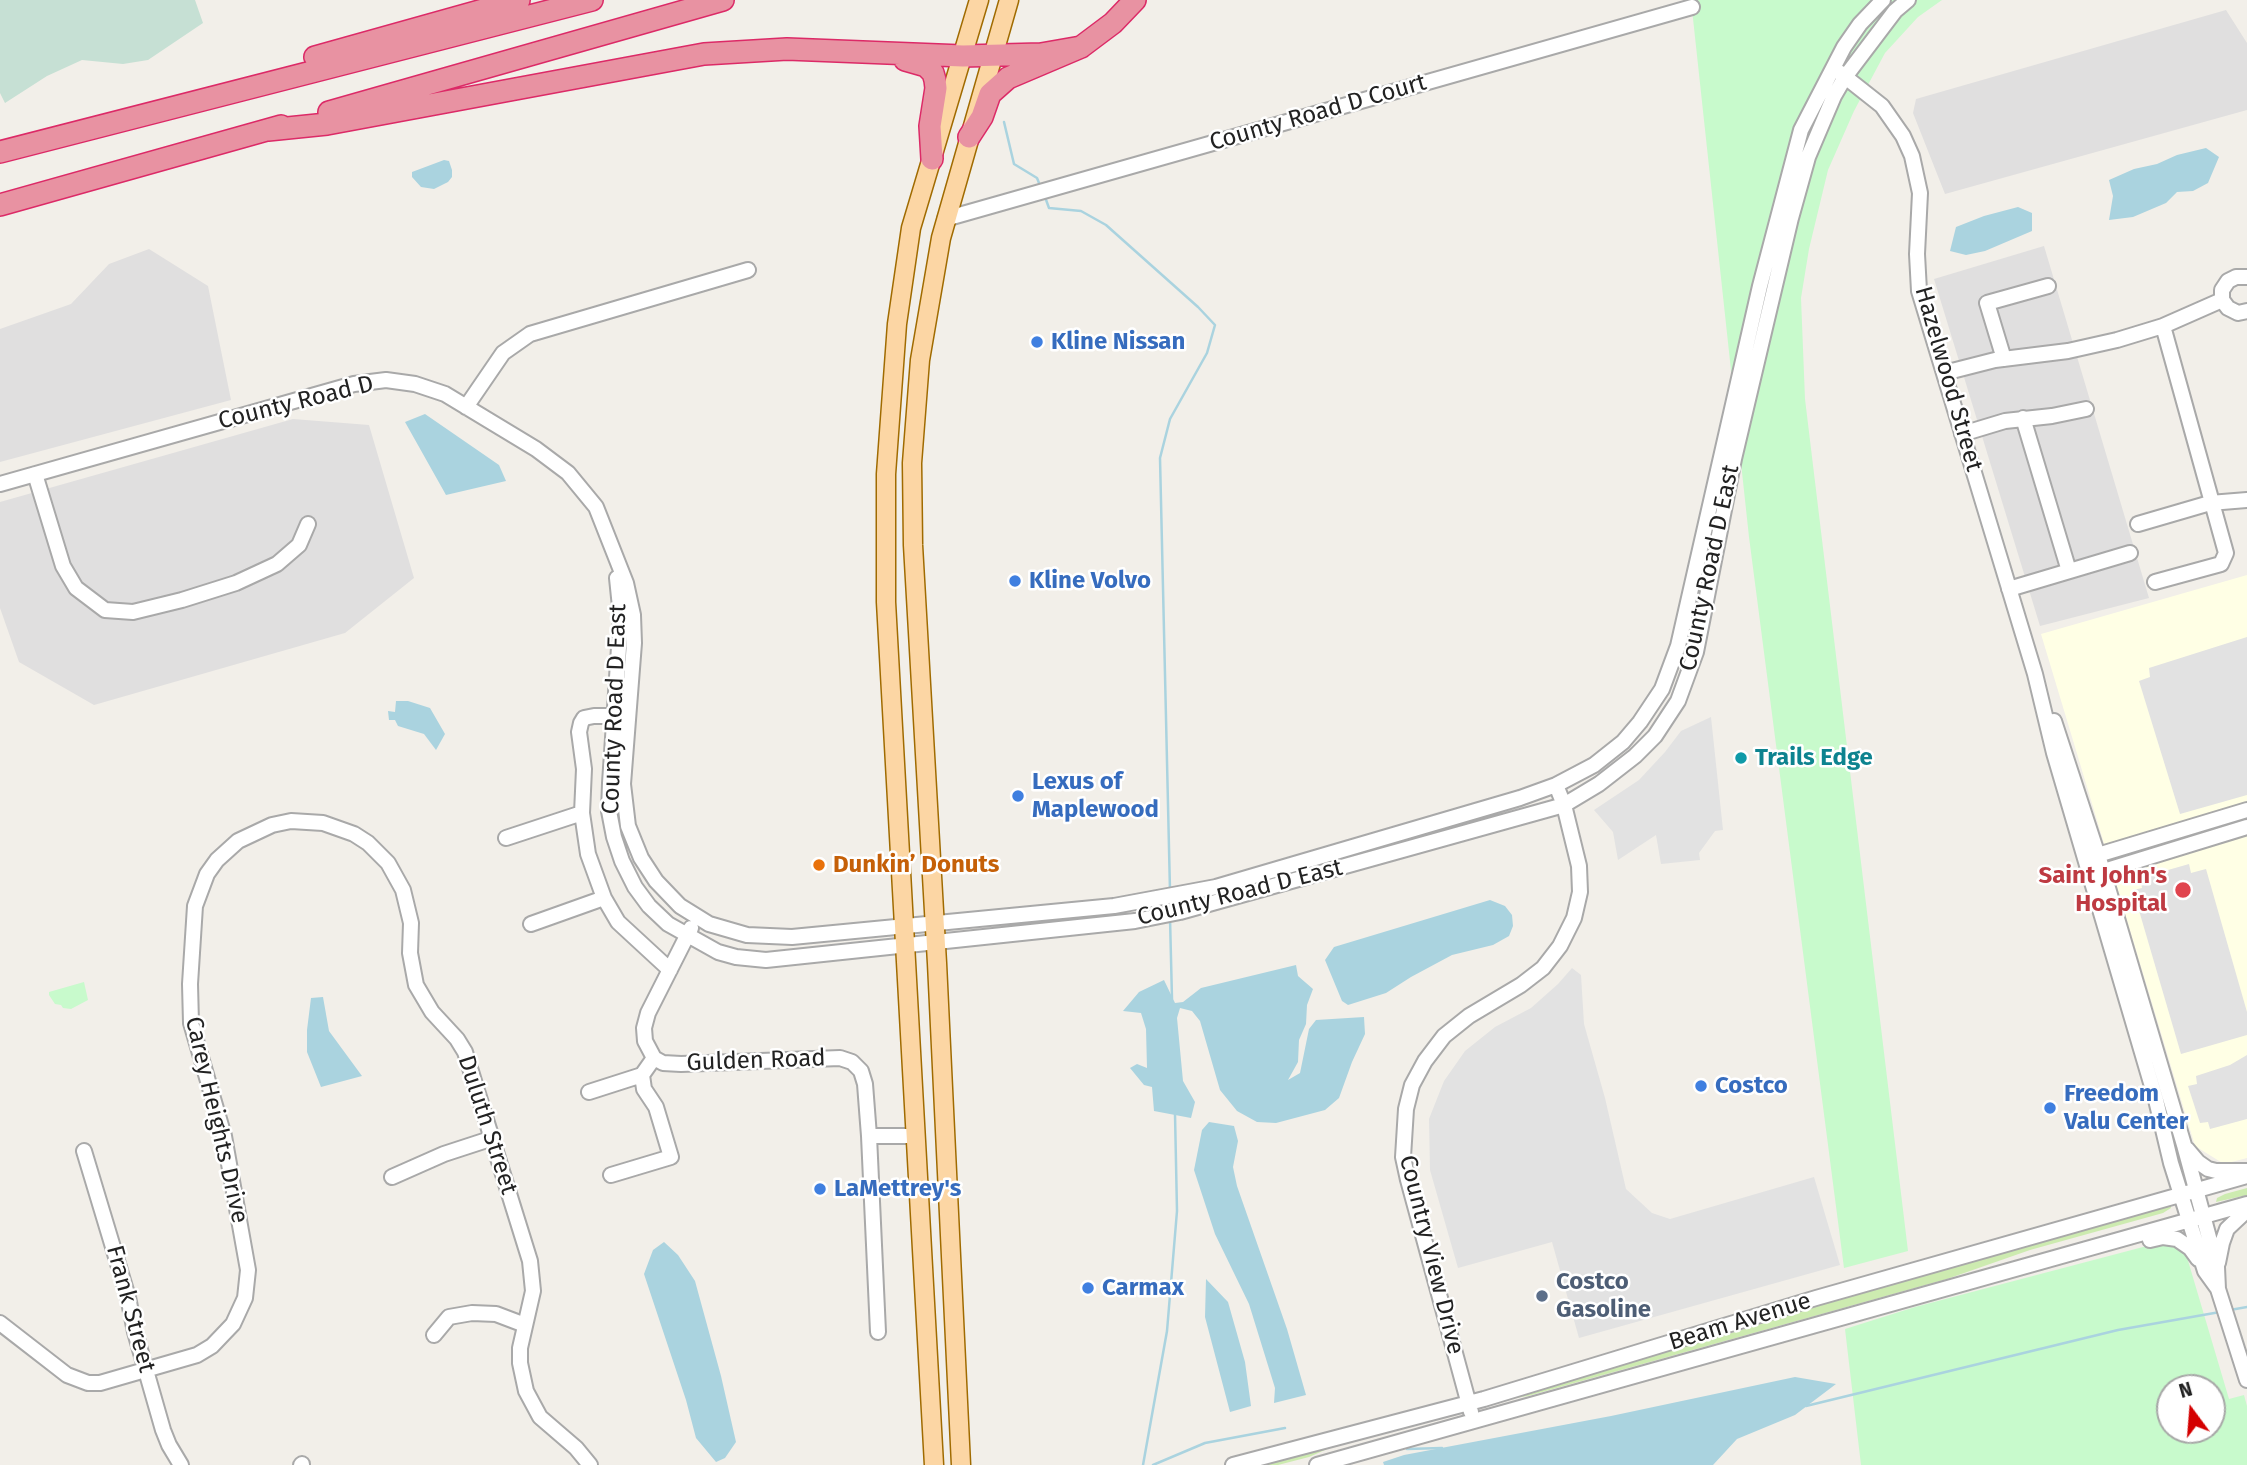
<!DOCTYPE html>
<meta charset="utf-8">
<style>
body{margin:0}
#map{position:relative;width:2247px;height:1465px;overflow:hidden;background:#f2efe9;font-family:"Fira Sans",sans-serif}
canvas{display:block}
.north{position:absolute;left:2156px;top:1374px;width:70px;height:70px;box-sizing:border-box;background:#fff;border:2px solid #a7a7a7;border-radius:50%;rotate:344deg;font-size:19px;font-weight:700;line-height:28px;text-align:center;color:#222}
.north::after{content:'';display:block;margin:auto;width:24px;height:32px;background:#d40000;clip-path:polygon(50% 0,100% 100%,50% 72%,0 100%)}
</style>
<div id="map">
<canvas width="2247" height="1465"></canvas>
<div class="north">N</div>
</div>
<script>
const g = document.querySelector('canvas').getContext('2d');
g.lineJoin = 'round';
function fill(path, color) {
  g.fillStyle = color;
  g.fill(path, 'evenodd');
}
function toPath(rows) {
  const path = new Path2D();
  for (const r of rows) {
    path.moveTo(r[0], r[1]);
    for (let i = 2; i < r.length; i += 2) path.lineTo(r[i], r[i + 1]);
  }
  return path;
}
function strokePath(path, color, width, dash) {
  g.strokeStyle = color;
  g.lineWidth = width;
  g.lineCap = dash ? 'butt' : 'round';
  g.setLineDash(dash || []);
  g.stroke(path);
}
function label(font, color, halo, rows, align = 'center') {
  g.font = font + ' "Fira Sans",sans-serif';
  g.lineWidth = 5;
  g.setLineDash([]);
  g.textBaseline = 'middle';
  g.strokeStyle = halo;
  g.fillStyle = color;
  for (const [text, x, y, turn = 0] of rows) {
    g.save();
    g.translate(x, y);
    g.rotate((+turn || 0) * Math.PI / 180);
    g.textAlign = isNaN(turn) ? turn : align;
    if (halo) g.strokeText(text, 0, 0);
    g.fillText(text, 0, 0);
    g.restore();
  }
}
fill(toPath([
 [2226,10,2247,43,2247,110,1945,194,1913,113,1916,99],
 [2044,246,2149,598,2040,626,1934,279],
 [149,249,208,286,231,400,0,462,0,329,71,304,109,264],
 [293,419,369,425,414,578,345,633,94,705,19,662,0,608,0,502]
]), '#e0dfdf');
fill(toPath([
 [2247,575,2247,1158,2224,1164,2195,1146,2041,634]
]), '#ffffe5');
fill(toPath([
 [2247,1188,2247,1195,2216,1202,2217,1198,2225,1194],
 [2164,1206,2171,1206,2171,1208,2163,1213,2030,1250,1947,1279,1528,1396,1504,1400,1503,1397,1742,1330,1801,1308],
 [1333,1444,1334,1446,1309,1457,1278,1465,1259,1465]
]), '#cdebb0');
fill(toPath([
 [0,0,195,0,203,23,148,60,123,64,82,60,47,76,5,103,0,93]
]), '#c6e0d4');
fill(toPath([
 [1691,0,1942,0,1918,17,1885,53,1854,111,1828,170,1809,249,1801,298,1805,399,1908,1251,1844,1268,1749,537],
 [84,982,88,1000,71,1009,63,1008,61,1005,55,1004,49,995,49,992],
 [2181,1237,2229,1399,2244,1395,2247,1406,2247,1465,1861,1465,1845,1329,1915,1307],
 [2170,1388,2212,1388,2212,1430,2170,1430]
]), '#c8facc');
fill(toPath([
 [2247,637,2247,795,2180,814,2139,681,2150,677,2149,668],
 [1711,717,1723,830,1715,831,1699,853,1700,860,1661,864,1656,835,1618,860,1613,832,1594,810,1639,780,1665,752,1681,731],
 [2189,864,2191,873,2206,869,2247,1012,2247,1035,2181,1054,2133,890,2142,888,2140,878],
 [1572,968,1581,975,1584,1024,1605,1098,1626,1189,1652,1213,1670,1219,1814,1177,1840,1265,1579,1338,1552,1242,1458,1268,1430,1170,1429,1119,1444,1081,1465,1051,1495,1027,1531,1008,1558,984],
 [2247,1055,2247,1119,2210,1129,2208,1122,2200,1123,2188,1086,2197,1084,2196,1076,2230,1065]
]), '#e2e2e2');
fill(toPath([
 [2206,148,2219,157,2208,183,2193,191,2177,192,2166,203,2133,217,2109,220,2113,196,2109,180,2134,169,2157,164,2177,155],
 [444,160,449,161,452,170,452,177,448,182,434,189,421,187,412,177,412,172],
 [2018,207,2032,213,2032,231,1985,251,1966,255,1950,251,1956,227,1984,216],
 [425,414,499,465,506,481,446,495,405,422],
 [396,701,408,701,430,708,445,734,436,750,424,734,398,726,395,720,389,720,388,711,395,712],
 [1490,900,1505,906,1512,915,1513,926,1509,936,1493,945,1452,955,1411,977,1386,993,1348,1005,1342,1001,1325,960,1334,947],
 [1296,965,1298,976,1313,989,1307,1005,1306,1024,1299,1040,1298,1062,1288,1080,1300,1073,1309,1029,1316,1020,1364,1017,1365,1034,1352,1062,1339,1098,1325,1110,1276,1123,1257,1122,1237,1111,1220,1090,1200,1021,1192,1011,1180,1008,1177,1018,1183,1081,1195,1102,1191,1118,1154,1111,1152,1087,1144,1085,1130,1068,1137,1064,1147,1068,1146,1029,1141,1013,1123,1011,1139,992,1164,980,1175,1003,1183,1002,1201,988],
 [323,997,329,1031,362,1076,321,1087,307,1052,307,1030,311,998],
 [1209,1122,1234,1126,1238,1141,1233,1167,1237,1186,1287,1329,1306,1395,1274,1403,1275,1388,1249,1304,1215,1234,1194,1170,1202,1130],
 [664,1242,678,1255,695,1281,721,1376,736,1442,725,1458,716,1462,696,1438,686,1400,644,1274,653,1250],
 [1206,1279,1228,1302,1245,1362,1251,1406,1230,1412,1205,1317],
 [1795,1377,1836,1384,1795,1415,1737,1439,1713,1465,1384,1465,1383,1462,1404,1455,1611,1416]
]), '#aad3df');
strokePath(toPath([
 [1004,122,1014,164,1037,178,1041,188],
 [1045,197,1049,208,1081,211,1106,225,1198,307,1215,325,1207,353,1170,419,1160,458,1170,891],
 [1170,918,1172,999],
 [2230,1310,2247,1307],
 [1806,1406,2118,1330,2220,1312],
 [1407,1449,1442,1448],
 [1143,1465,1167,1331,1177,1211,1175,1114],
 [1153,1465,1205,1443,1285,1428]
]), '#aad3df', 2.5);
const minor = toPath([
 [1839,72,1882,106,1903,136,1912,156,1920,193,1917,254,1919,291,2035,674,2054,753,2156,1100,2171,1163,2205,1271,2218,1289,2247,1380],
 [945,219,1692,7],
 [2247,277,2236,277,2228,281,2222,290,2222,300,2228,308,2238,313,2247,311],
 [2004,359,1987,303,2048,286],
 [1944,373,1995,360,2068,351,2117,340,2163,326,2222,300],
 [466,407,503,353,530,334,748,270],
 [2023,418,2069,571],
 [1962,434,2005,421,2052,416,2086,409],
 [35,474,63,566,76,588,105,610,133,612,182,600,236,583,277,564,299,545,308,524],
 [0,484,354,384,386,380,415,384,445,394,536,449,568,473,596,507,626,583,633,615,634,643,623,784,628,826,641,858,656,881,680,906,709,924,747,935,792,937,1114,906,1216,887,1520,798,1556,785,1594,765,1623,742,1640,722,1662,689,1678,646,1760,286,1801,130,1844,47,1860,24,1883,0],
 [2138,524,2210,503,2247,500],
 [617,578,621,617,610,783,609,811,614,837,622,861,635,887,649,906,668,924,718,952,736,957,766,960,1135,921,1180,912,1564,805,1599,784,1635,756,1655,736,1678,701,1696,652,1734,459,1791,218,1808,157,1834,96,1845,77,1895,11,1908,0],
 [2155,582,2221,564,2226,553,2163,326],
 [2009,589,2130,553],
 [624,716,594,716,584,718,581,723,579,732,584,769,582,813,588,854,604,898,618,922,670,970],
 [2054,721,2103,871,2184,1145,2217,1267,2218,1289],
 [506,838,582,813],
 [2091,857,2247,810],
 [2094,874,2247,827],
 [531,924,604,898],
 [691,928,648,1013,644,1028,645,1041,654,1058,663,1063,681,1064,840,1058,852,1062,861,1071,865,1084,869,1136,878,1332],
 [589,1092,642,1075],
 [869,1136,915,1136],
 [2187,1149,2198,1162,2208,1169,2216,1171,2246,1171],
 [84,1151,128,1297,135,1332,163,1430,169,1445,181,1465],
 [611,1175,671,1157,656,1107,644,1089,642,1075,654,1058],
 [392,1177,444,1154,493,1138],
 [2150,1240,2163,1237,2177,1239,2190,1248,2198,1259],
 [2218,1263,2222,1243,2227,1229,2247,1210],
 [0,1323,67,1375,88,1383,100,1383,197,1355,212,1346,233,1324,245,1298,248,1270,224,1136,191,1023,190,984,195,906,207,874,217,860,238,841,272,825,291,821,323,823,354,834,368,843,388,863,403,890,411,923,410,953,416,985,432,1012,457,1039,465,1052,530,1261,533,1291,520,1348,520,1363,526,1391,540,1417,576,1448,590,1465],
 [434,1335,449,1317,472,1313,496,1314,525,1325],
 [1471,1412,1408,1180,1403,1157,1406,1109,1412,1085,1425,1061,1444,1036,1469,1016,1521,985,1543,968,1560,946,1574,918,1580,892,1579,866,1564,805,1556,785],
 [301,1465,302,1464],
 [1233,1465,1484,1399,1816,1298,2247,1176],
 [1317,1465,2247,1204]
]);
const major = toPath([
 [934,1465,886,602,886,474,897,324,911,228,979,0],
 [961,1465,937,963,913,545,912,463,920,360,941,238,1009,0]
]);
const highway = toPath([
 [315,57,519,0],
 [905,60,926,66,933,73,935,80,936,88,930,126,932,159],
 [329,112,723,0],
 [268,130,327,124,704,54,787,49,963,56,1041,54,1081,47],
 [969,137,982,117,990,94,1008,78,1081,47,1113,23,1135,0],
 [0,152,592,0],
 [0,205,281,126]
]);
strokePath(minor, '#a9a9a9', 18);
strokePath(major, '#a06b00', 21);
strokePath(highway, '#dc2a67', 24);
strokePath(minor, '#fff', 14);
strokePath(major, '#fcd6a4', 18);
strokePath(highway, '#e892a2', 21);
for (const [x, y, r, color] of [
 [1037,342,7,"#3f7fe0"],
 [1015,581,7,"#3f7fe0"],
 [1741,758,7,"#0f9aa8"],
 [1018,796,7,"#3f7fe0"],
 [819,865,7,"#e8710a"],
 [2183,890,9,"#e0444e"],
 [1701,1086,7,"#3f7fe0"],
 [2050,1108,7,"#3f7fe0"],
 [820,1189,7,"#3f7fe0"],
 [1088,1288,7,"#3f7fe0"],
 [1542,1296,7,"#5c6f8a"]
]) {
  const dot = new Path2D();
  dot.arc(x, y, r, 0, 2 * Math.PI);
  g.fillStyle = color;
  g.fill(dot);
  strokePath(dot, '#fff', 2.5);
}
label('24px', '#222', '#fff', [
 ["County Road D Court",1318,113,-16],
 ["Hazelwood Street",1948,379,74],
 ["County Road D",296,403,-14],
 ["County Road D East",1710,568,-78],
 ["County Road D East",615,709,-88],
 ["County Road D East",1240,893,-14],
 ["Gulden Road",756,1061,-2],
 ["Carey Heights Drive",216,1120,77],
 ["Duluth Street",487,1125,72],
 ["Country View Drive",1431,1255,76],
 ["Frank Street",130,1309,75],
 ["Beam Avenue",1740,1322,-17]
]);
label('bold 24px', '#366cbe', '#fff', [
 ["Kline Nissan",1051,342],
 ["Kline Volvo",1029,581],
 ["Lexus of",1032,782],
 ["Maplewood",1032,810],
 ["Costco",1715,1086],
 ["Freedom",2064,1094],
 ["Valu Center",2064,1122],
 ["LaMettrey's",834,1189],
 ["Carmax",1102,1288]
], 'left');
label('bold 24px', '#0d838f', '#fff', [
 ["Trails Edge",1755,758]
], 'left');
label('bold 24px', '#c56008', '#fff', [
 ["Dunkin’ Donuts",833,865]
], 'left');
label('bold 24px', '#be3a42', '#fff', [
 ["Saint John's",2167,876],
 ["Hospital",2167,904]
], 'right');
label('bold 24px', '#4e5e75', '#fff', [
 ["Costco",1556,1282],
 ["Gasoline",1556,1310]
], 'left');
</script>
